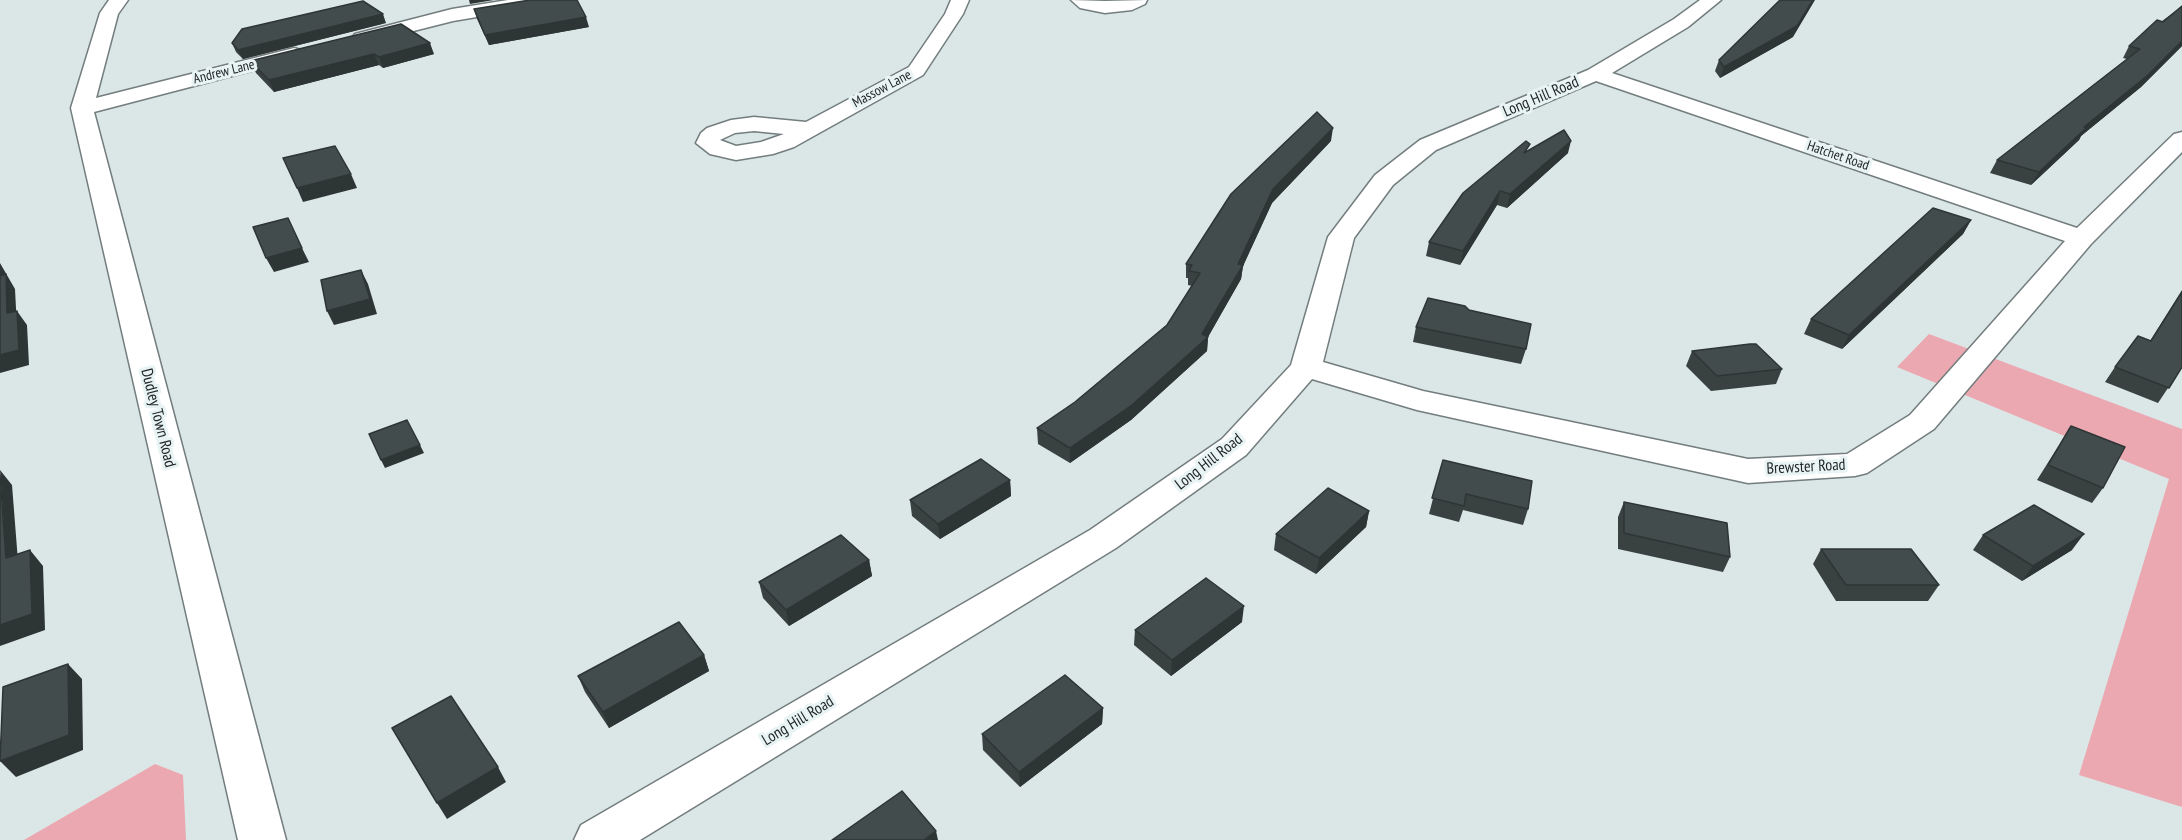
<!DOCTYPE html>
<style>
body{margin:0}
canvas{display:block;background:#dbe6e6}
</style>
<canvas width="2182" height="840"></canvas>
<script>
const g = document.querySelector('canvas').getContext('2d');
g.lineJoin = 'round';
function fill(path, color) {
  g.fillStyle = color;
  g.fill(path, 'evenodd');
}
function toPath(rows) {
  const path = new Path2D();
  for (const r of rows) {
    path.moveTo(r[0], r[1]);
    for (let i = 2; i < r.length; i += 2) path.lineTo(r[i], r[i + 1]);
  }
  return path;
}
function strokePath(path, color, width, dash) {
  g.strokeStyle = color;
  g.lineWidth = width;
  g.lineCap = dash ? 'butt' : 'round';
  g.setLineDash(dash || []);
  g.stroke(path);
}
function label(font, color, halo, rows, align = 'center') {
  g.font = font + ' "PT Sans Narrow",sans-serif';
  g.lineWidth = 6;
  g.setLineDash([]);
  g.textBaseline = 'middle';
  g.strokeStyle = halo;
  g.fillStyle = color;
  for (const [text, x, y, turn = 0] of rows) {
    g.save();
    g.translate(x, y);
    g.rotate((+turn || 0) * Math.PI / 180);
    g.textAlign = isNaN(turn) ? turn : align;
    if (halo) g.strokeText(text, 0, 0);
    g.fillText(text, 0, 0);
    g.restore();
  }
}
fill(toPath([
 [1929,334,2182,429,2182,807,2079,775,2169,479,1897,367],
 [155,764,183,775,186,840,24,840]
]), '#eca8b1');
const minor = toPath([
 [109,0,128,0,118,14,96,98,294,48,301,50,304,54,301,58,94,112,286,840,238,840,71,108,100,13,109,0],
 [508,0,551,0,549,4,542,6,453,21,362,44,355,42,352,38,355,34,452,9,508,0],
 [951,0,969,0,963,14,923,75,794,147,773,154,736,160,710,154,696,143,701,133,707,128,731,120,754,117,806,122,909,67,945,14,951,0],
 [754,131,784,134,761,142,736,146,720,140,735,133,754,131],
 [1071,0,1105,1,1147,0,1145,4,1132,10,1105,13,1080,8,1071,0],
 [1700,0,1721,0,1688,27,1612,73,2077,228,2174,134,2182,132,2182,152,2091,244,1934,429,1867,473,1855,476,1748,483,1417,410,1312,379,1246,455,1116,548,640,840,574,840,581,825,1090,530,1222,439,1291,365,1328,237,1375,175,1420,140,1588,70,1674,19,1700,0],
 [1596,81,2065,241,1910,415,1847,454,1748,459,1423,391,1323,362,1354,238,1393,185,1436,150,1596,81]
]);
strokePath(minor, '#737d7e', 3);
fill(minor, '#fff');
fill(toPath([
 [2182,6,2182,46,2141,87,2081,136,2079,140,2031,185,1990,173,1997,160,2127,59,2123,58,2129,46],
 [474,9,589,27,489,45,477,19],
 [386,23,243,59,236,52,232,43],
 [401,24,434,54,383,68,379,65,274,92,256,73,250,61],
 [1793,37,1720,78,1715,71,1719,60],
 [1331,141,1272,203,1243,266,1241,279,1208,337,1207,351,1131,420,1070,463,1038,444,1037,428,1075,402,1167,325,1192,286,1188,285,1188,278,1186,278,1186,264],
 [1528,151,1568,153,1507,208,1497,205,1460,265,1426,256,1429,242],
 [1971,220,1963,234,1842,349,1804,334,1811,319],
 [2182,290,2182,367,2158,403,2105,382,2115,367,2150,341],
 [1469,310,1526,349,1521,364,1413,342,1416,327],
 [1692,351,1782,369,1776,384,1711,391,1686,366],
 [2071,426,2103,488,2092,503,2037,480],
 [1443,460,1528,509,1523,525,1463,510,1459,522,1429,514],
 [1010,480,1011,496,940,539,912,516,910,500],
 [1624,502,1730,557,1723,572,1618,549,1618,517],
 [1369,511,1366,527,1316,574,1274,550,1276,534],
 [1983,535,2072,550,2022,581,1973,550],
 [1821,549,1939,585,1928,601,1836,601,1813,564],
 [869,560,872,576,789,626,763,598,759,582],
 [1242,622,1171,676,1134,645,1135,630],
 [704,655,709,671,609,728,585,692,578,676],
 [1103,708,1102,724,1020,787,983,750,982,734]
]), '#394141');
fill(toPath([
 [469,0,494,0,470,4],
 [1813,0,1815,0,1793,37,1720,78,1724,67],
 [383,14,386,23,243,59,238,50],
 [586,17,589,27,489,45,485,35],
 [2182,41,2182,46,2141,87,2081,136,2079,140,2031,185,2039,172,2084,127],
 [430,43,434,54,383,68,379,57],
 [374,54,379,65,274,92,269,80],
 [1333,128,1331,141,1272,203,1243,266,1241,279,1208,337,1207,351,1131,420,1070,463,1070,448,1202,334,1238,264,1273,189],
 [1571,141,1568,153,1507,208,1510,194],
 [351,174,357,188,303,202,297,188],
 [1500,191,1497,205,1460,265,1463,251],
 [1971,220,1963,234,1842,349,1849,335],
 [302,248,309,262,274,272,266,258],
 [0,263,15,289,17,328,7,313,0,279],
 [361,270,368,284,377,314,334,325,327,311],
 [17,311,27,325,29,365,0,373,0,355],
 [420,445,424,453,385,468,381,460],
 [0,470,12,485,19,574,6,558],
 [1010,480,1011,496,940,539,938,524],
 [1369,511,1366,527,1316,574,1319,558],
 [2084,534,2072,550,2022,581,2033,566],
 [30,550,43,566,45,630,0,646,0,625],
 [869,560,872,576,789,626,786,610],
 [1244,606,1242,622,1171,676,1172,660],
 [704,655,709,671,609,728,603,712],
 [68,664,82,679,83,750,16,777,0,761],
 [1103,708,1102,724,1020,787,1019,772],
 [498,767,506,782,447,819,437,803],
 [936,831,938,840,924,840]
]), '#2e3535');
const building = toPath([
 [530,0,577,0,586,17,485,35,474,9,530,0],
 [1780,0,1813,0,1797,26,1724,67,1719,60,1780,0],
 [363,1,383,14,238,50,232,43,242,29,363,1],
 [2182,6,2182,41,2148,75,2084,127,2086,128,2039,172,1997,160,2140,49,2129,46,2157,20,2163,22,2182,6],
 [401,24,430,43,379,57,374,54,269,80,250,61,401,24],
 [1317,112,1333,128,1273,189,1238,264,1243,265,1202,334,1208,337,1132,405,1070,448,1037,428,1075,402,1167,325,1200,273,1189,271,1192,265,1186,264,1231,194,1317,112],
 [1564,130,1571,141,1510,194,1500,191,1463,251,1429,242,1463,193,1475,183,1526,141,1530,144,1524,153,1564,130],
 [335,146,351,174,297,188,283,158,335,146],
 [1933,208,1971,220,1849,335,1811,319,1933,208],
 [288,218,302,248,266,258,253,227,288,218],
 [361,270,370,299,327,311,321,280,361,270],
 [6,274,7,313,17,311,19,350,0,355,0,276,6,274],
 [2182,292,2182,367,2169,388,2115,367,2138,336,2151,341,2182,292],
 [1428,298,1465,306,1469,310,1531,324,1526,349,1416,327,1428,298],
 [1750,344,1756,344,1782,369,1717,376,1692,351,1750,344],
 [407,420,420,445,381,460,369,434,407,420],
 [2071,426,2125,447,2103,488,2048,465,2071,426],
 [981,459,1010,480,938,524,910,500,981,459],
 [1443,460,1532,481,1528,509,1466,494,1464,506,1432,498,1443,460],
 [0,475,6,558,30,550,32,614,0,625,0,475],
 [1328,488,1369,511,1319,558,1276,534,1328,488],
 [1624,502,1727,523,1730,557,1624,533,1624,502],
 [2034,505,2084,534,2033,566,1983,535,2034,505],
 [841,535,869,560,786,610,759,582,841,535],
 [1821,549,1911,549,1939,585,1846,585,1821,549],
 [1206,578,1244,606,1172,660,1135,630,1206,578],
 [679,622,704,655,603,712,578,676,679,622],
 [68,664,69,735,0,761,3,687,68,664],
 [1065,675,1103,708,1019,772,982,734,1065,675],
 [451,696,498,767,437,803,392,728,451,696],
 [902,791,936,831,924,840,832,840,902,791]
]);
fill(building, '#424c4c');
strokePath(building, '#2e3535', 1.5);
label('14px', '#1f2324', '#e8f3f4', [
 ["Andrew Lane",224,72,-14],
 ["Massow Lane",882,89,-28],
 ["Hatchet Road",1838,156,19]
]);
label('16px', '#1f2324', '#e8f3f4', [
 ["Long Hill Road",1541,97,-23],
 ["Dudley Town Road",158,418,76],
 ["Long Hill Road",1209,462,-38],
 ["Brewster Road",1806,467,-3],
 ["Long Hill Road",798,721,-31]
]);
</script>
